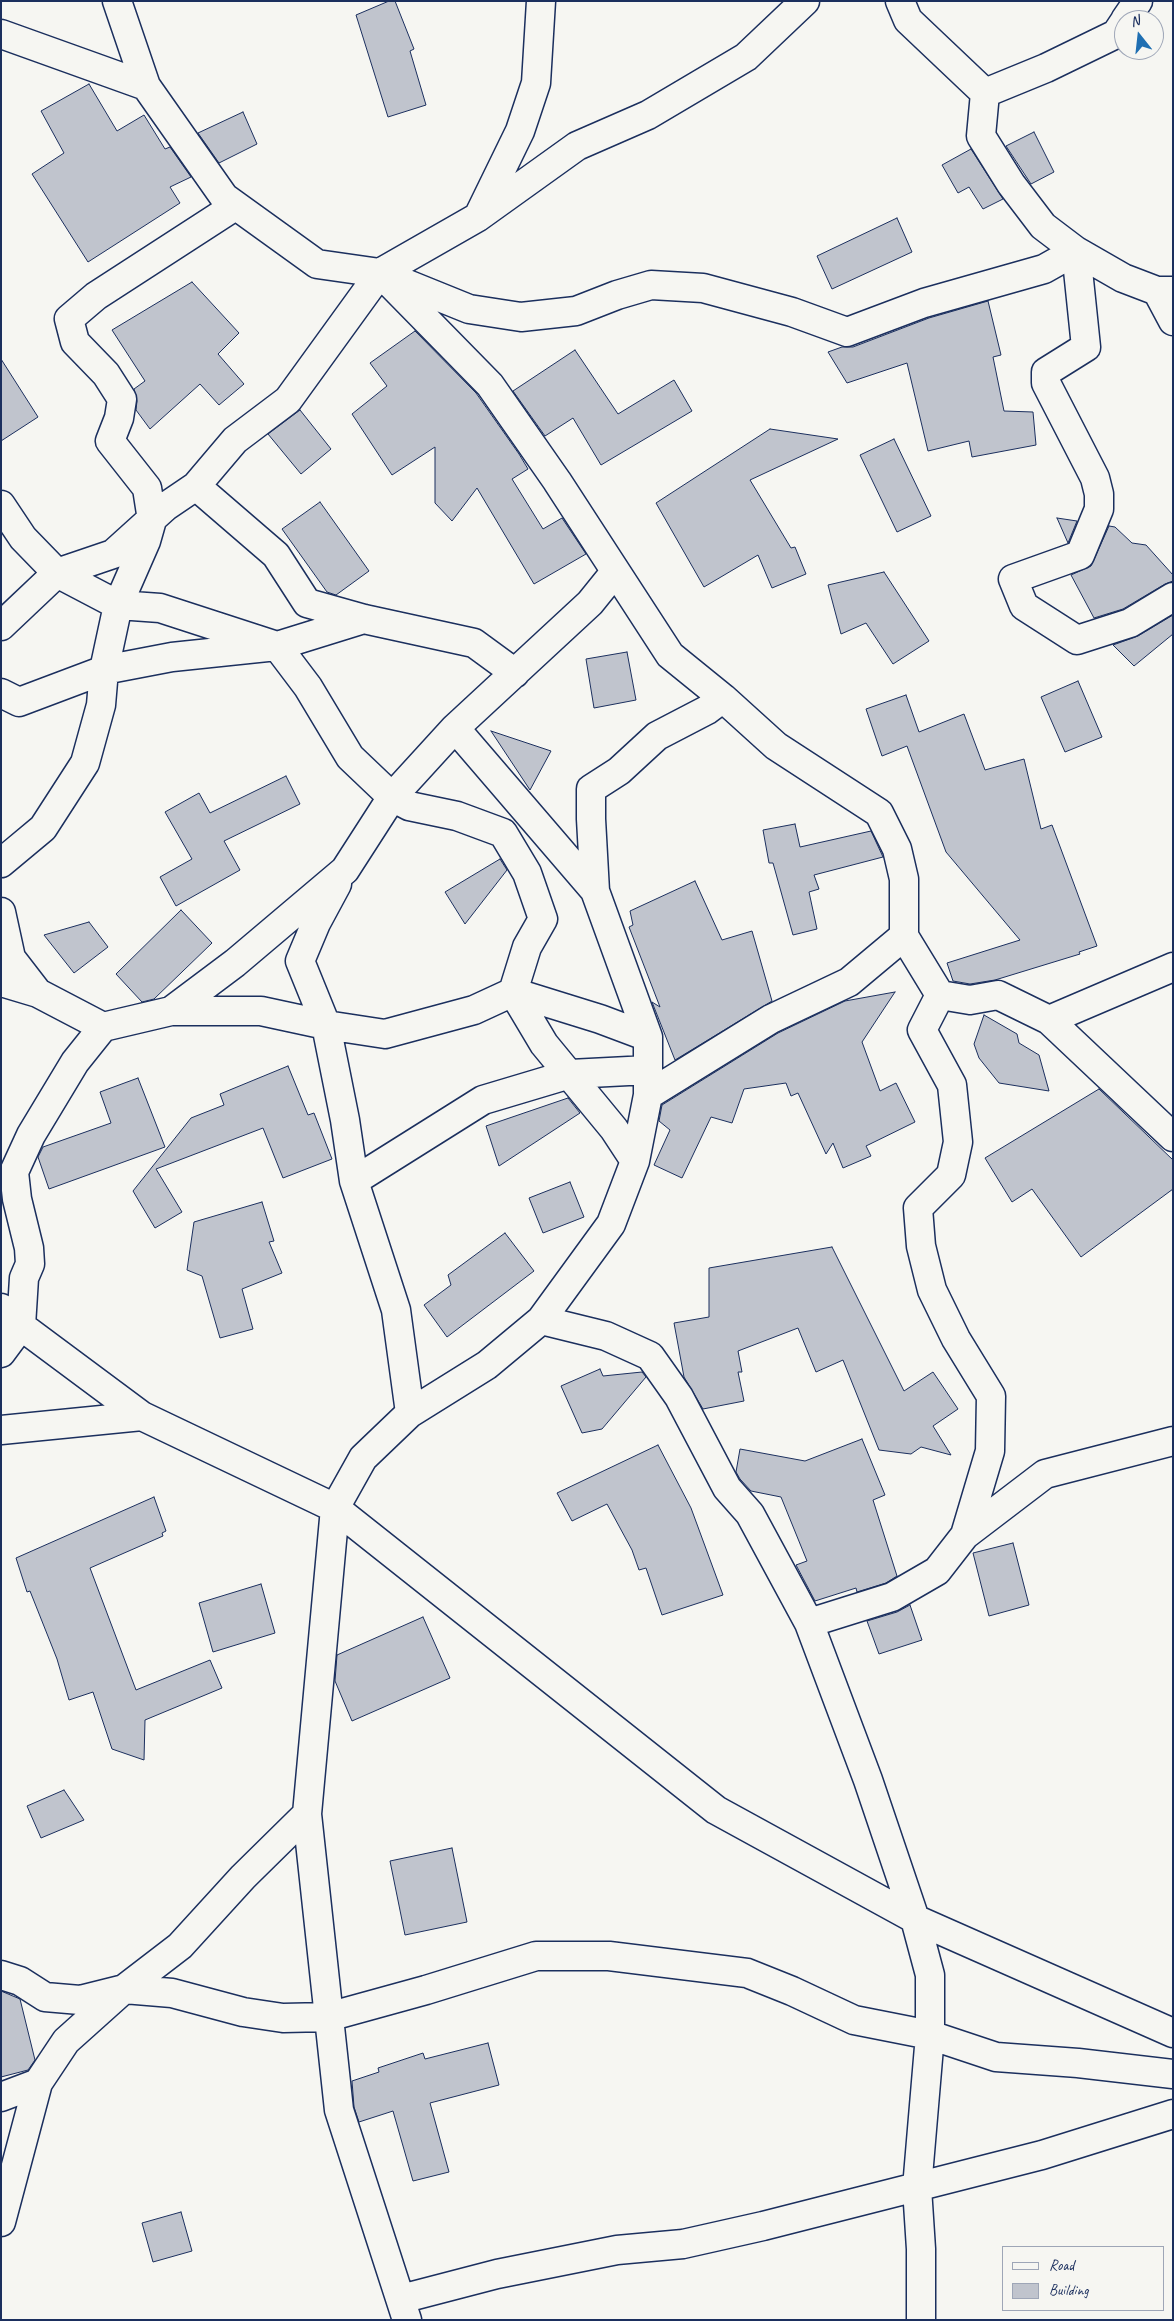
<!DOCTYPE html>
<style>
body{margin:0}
#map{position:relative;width:1174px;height:2321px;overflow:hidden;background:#f6f6f2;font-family:Caveat,sans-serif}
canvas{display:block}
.frame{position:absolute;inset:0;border:2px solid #1b2f5e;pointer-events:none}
.legend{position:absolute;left:1002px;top:2246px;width:162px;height:65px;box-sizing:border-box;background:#f6f6f2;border:1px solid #9ea6b7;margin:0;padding:6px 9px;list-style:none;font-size:15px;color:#1b2f5e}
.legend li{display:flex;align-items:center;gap:10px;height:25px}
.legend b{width:25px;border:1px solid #9ea6b7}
.north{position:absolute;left:1114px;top:10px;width:50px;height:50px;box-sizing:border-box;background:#f6f6f2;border:1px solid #9ea6b7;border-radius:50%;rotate:344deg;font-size:14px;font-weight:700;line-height:20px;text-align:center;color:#1b2f5e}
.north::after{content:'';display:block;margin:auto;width:18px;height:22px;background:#1f6fb2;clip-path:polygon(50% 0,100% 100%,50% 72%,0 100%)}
</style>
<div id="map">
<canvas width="1174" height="2321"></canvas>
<div class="frame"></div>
<ul class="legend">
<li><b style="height:6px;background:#f6f6f2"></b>Road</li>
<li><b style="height:14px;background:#c0c4cd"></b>Building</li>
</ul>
<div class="north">N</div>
</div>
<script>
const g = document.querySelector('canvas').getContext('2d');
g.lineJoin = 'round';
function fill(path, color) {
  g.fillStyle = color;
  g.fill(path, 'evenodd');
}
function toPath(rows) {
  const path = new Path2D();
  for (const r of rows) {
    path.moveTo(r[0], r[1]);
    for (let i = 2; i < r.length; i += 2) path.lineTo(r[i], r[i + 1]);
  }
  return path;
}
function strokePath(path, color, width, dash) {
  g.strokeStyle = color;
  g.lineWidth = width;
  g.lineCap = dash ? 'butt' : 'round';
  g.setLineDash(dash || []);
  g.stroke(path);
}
const building = toPath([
 [389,1,395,1,414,49,410,51,426,105,388,117,356,15,389,1],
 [89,84,117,131,144,115,165,149,170,147,191,177,170,187,180,203,88,262,32,174,64,153,41,111,89,84],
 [243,112,257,144,219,163,198,133,243,112],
 [1034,132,1054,172,1031,184,1006,146,1034,132],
 [971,149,1003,199,983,209,969,187,958,193,942,165,971,149],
 [897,218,912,252,832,289,817,256,897,218],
 [192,282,239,333,218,354,244,384,219,405,200,384,150,429,136,410,137,401,134,389,145,381,112,330,192,282],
 [988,301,1001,355,993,357,1004,411,1033,412,1036,445,972,457,969,441,928,451,907,363,847,383,828,352,842,347,853,347,929,318,988,301],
 [415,331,476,393,519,454,528,469,512,479,543,529,562,518,586,554,534,584,477,488,452,521,435,503,435,447,392,475,352,414,387,386,370,363,415,331],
 [575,350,618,414,674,380,692,411,601,465,573,418,545,436,513,391,575,350],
 [1,359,38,417,1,441,1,359],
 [300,410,331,449,301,474,268,434,300,410],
 [770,429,838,439,750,480,791,548,795,547,806,574,772,588,758,555,704,587,656,503,770,429],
 [894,439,931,516,897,532,860,455,894,439],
 [320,502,369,571,336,595,327,592,282,529,320,502],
 [1057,518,1077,521,1068,543,1057,518],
 [1109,526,1115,527,1132,543,1146,545,1173,575,1173,581,1165,584,1123,609,1094,618,1071,575,1091,566,1109,526],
 [884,572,929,641,893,664,866,623,841,634,828,585,884,572],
 [1173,615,1173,634,1134,666,1113,645,1138,636,1173,615],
 [627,652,636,700,594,708,586,659,627,652],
 [1078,681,1102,737,1065,752,1041,697,1078,681],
 [906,695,919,732,964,714,985,770,1024,759,1041,829,1052,825,1097,946,1079,952,1080,954,995,980,970,984,953,981,947,963,1020,940,946,852,907,746,882,756,866,709,906,695],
 [491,731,551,751,530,790,491,731],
 [286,776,300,804,224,841,240,870,176,906,160,877,192,859,165,812,199,793,210,813,286,776],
 [795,824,800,847,871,831,883,857,814,875,819,889,809,892,817,929,793,935,773,863,769,863,763,830,795,824],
 [500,859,507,870,465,924,445,892,500,859],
 [695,881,722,940,752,931,772,1001,675,1060,652,1002,660,1007,629,927,633,925,630,911,695,881],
 [181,910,212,943,154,999,142,1002,116,974,181,910],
 [89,922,108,947,74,973,44,935,89,922],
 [895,992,862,1042,880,1091,896,1083,915,1122,866,1146,871,1156,843,1168,833,1143,826,1154,798,1093,791,1096,786,1083,744,1089,732,1123,711,1117,682,1178,654,1165,670,1130,659,1121,662,1105,778,1033,845,1001,895,992],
 [984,1015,1017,1034,1019,1043,1039,1055,1049,1091,999,1083,979,1058,974,1044,984,1015],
 [288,1066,308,1115,314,1113,332,1159,283,1178,263,1128,156,1169,182,1212,155,1228,133,1191,191,1118,224,1105,220,1094,288,1066],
 [138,1078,165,1147,49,1189,38,1157,43,1147,111,1123,100,1092,138,1078],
 [1099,1089,1173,1160,1173,1189,1081,1257,1032,1189,1012,1202,985,1158,1099,1089],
 [568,1098,580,1113,499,1166,486,1126,568,1098],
 [570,1182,584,1217,543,1233,529,1198,570,1182],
 [262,1202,274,1241,269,1242,282,1273,242,1289,253,1329,220,1338,202,1276,187,1270,194,1222,262,1202],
 [505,1233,534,1271,447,1337,424,1305,451,1285,448,1275,505,1233],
 [832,1247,904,1391,933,1372,958,1409,933,1426,951,1455,921,1447,911,1454,879,1450,843,1360,816,1372,798,1328,738,1351,742,1372,738,1372,744,1401,703,1409,684,1377,674,1323,709,1317,709,1268,832,1247],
 [600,1369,603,1376,642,1372,646,1377,602,1429,582,1433,561,1386,600,1369],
 [862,1439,885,1495,873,1500,897,1576,886,1583,857,1592,856,1588,815,1601,796,1565,807,1561,781,1497,751,1491,740,1479,736,1472,740,1449,805,1461,862,1439],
 [658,1445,691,1508,723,1595,662,1615,646,1568,639,1570,632,1550,607,1504,572,1521,557,1493,658,1445],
 [154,1497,166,1531,162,1533,163,1536,90,1568,136,1690,210,1660,222,1688,145,1720,144,1760,112,1749,93,1692,69,1700,57,1659,30,1591,27,1592,16,1558,154,1497],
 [1013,1543,1029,1605,989,1616,973,1553,1013,1543],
 [261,1584,275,1633,213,1652,199,1603,261,1584],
 [910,1605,922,1640,879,1654,867,1621,897,1612,910,1605],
 [423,1617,450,1678,352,1721,335,1681,337,1655,423,1617],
 [64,1790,84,1820,41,1838,27,1806,64,1790],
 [452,1848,467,1922,405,1935,390,1861,452,1848],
 [1,1991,20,1999,35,2060,28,2070,1,2077,1,1991],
 [488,2043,499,2085,430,2103,449,2172,413,2181,393,2111,359,2122,354,2107,352,2081,379,2072,378,2068,423,2053,425,2059,488,2043],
 [181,2212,192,2251,153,2262,142,2223,181,2212]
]);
fill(building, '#c0c4cd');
strokePath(building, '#1b2f5e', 1);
const street = toPath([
 [117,1,146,86,224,197,317,264,380,273,469,309,521,317,576,311,617,295,651,285,703,288,792,312,847,332,924,303,1044,269,1076,251],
 [900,1,908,20,985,93,981,136,1011,184,1043,226,1076,251,1123,278,1157,291,1173,291],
 [1125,20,1138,1],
 [1,34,146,86],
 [985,93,1046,68,1116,34,1124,22],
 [480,213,520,131,536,83,541,1],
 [1076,251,1086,347,1046,372,1046,383,1095,478,1099,494,1099,509,1080,555,1013,579,1024,606,1077,640,1130,623,1173,597],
 [388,281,490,385,557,481,670,655,723,698,776,746,879,813,897,849,904,879,904,936],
 [1157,291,1173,321],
 [196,486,276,555,307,603,364,619,474,643,515,673],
 [1,505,23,538,57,573,118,605,160,608,277,646,308,687,350,757,392,797,409,806,457,816,503,833,527,873,543,919,527,947,513,992,544,1044,614,1129,635,1161],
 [1,626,57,573,113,554,165,507,196,486,235,440,288,400,380,273,478,217,577,146,648,115,746,57,805,1],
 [1,693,19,702,104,670,172,657,277,646,364,619],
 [1,863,43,828,85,763,101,705,104,670,118,605,146,541,152,520,147,488,110,441,119,418,122,399,106,374,75,342,69,319,96,296,235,206],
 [337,884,316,923,300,961,326,1025,345,1120,354,1181,396,1310,410,1413],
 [595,891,591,819,591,789,619,771,657,736,707,710,723,698],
 [1,912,11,958,38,993,103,1027],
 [1,982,38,993],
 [940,995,922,1030,952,1085,958,1142,951,1175,918,1208,921,1246,932,1290,956,1339,991,1396,990,1451,965,1535],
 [171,1011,261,1011,326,1025,385,1034,474,1010,513,992,600,1019,648,1037],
 [1049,1020,1173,967],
 [648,1095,771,1019,849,982,904,936,940,995,970,1000,998,995,1049,1020,1173,1137],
 [354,1181,483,1100,570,1074,648,1070],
 [1,1308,21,1326,142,1416,335,1508,716,1810,915,1919,1173,2033],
 [541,1320,606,1336,650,1356,679,1397,727,1488,750,1514,809,1623,892,1597,937,1571,965,1535,1045,1474,1173,1441],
 [1,1353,21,1326,24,1278,30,1264,29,1248,17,1199,14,1172,31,1135,75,1062,103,1027,171,1011,235,963,345,870,392,797,455,728,590,603,615,572],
 [1,1430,142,1416],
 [809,1623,868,1780,915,1919,930,1975,930,2035,917,2188,921,2249,921,2320],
 [1,1975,20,1981,45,1997,80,2000,124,1989,172,1993,243,2012,283,2018,328,2017,426,1990,536,1956,609,1956,747,1973,792,1991,854,2020,930,2035,996,2057,1078,2063,1173,2074],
 [1,2097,38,2083],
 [1,2222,38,2083,66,2041,124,1989,180,1946,243,1877,307,1814],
 [401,2299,497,2274,617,2250,683,2244,763,2226,1042,2155,1173,2114],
 [407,2320,339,2110,307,1814,335,1508,363,1458,410,1413,487,1365,541,1320,611,1224,635,1161,648,1095,648,1037,595,891,455,728]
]);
strokePath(street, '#1b2f5e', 31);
strokePath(street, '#f6f6f2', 28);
</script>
